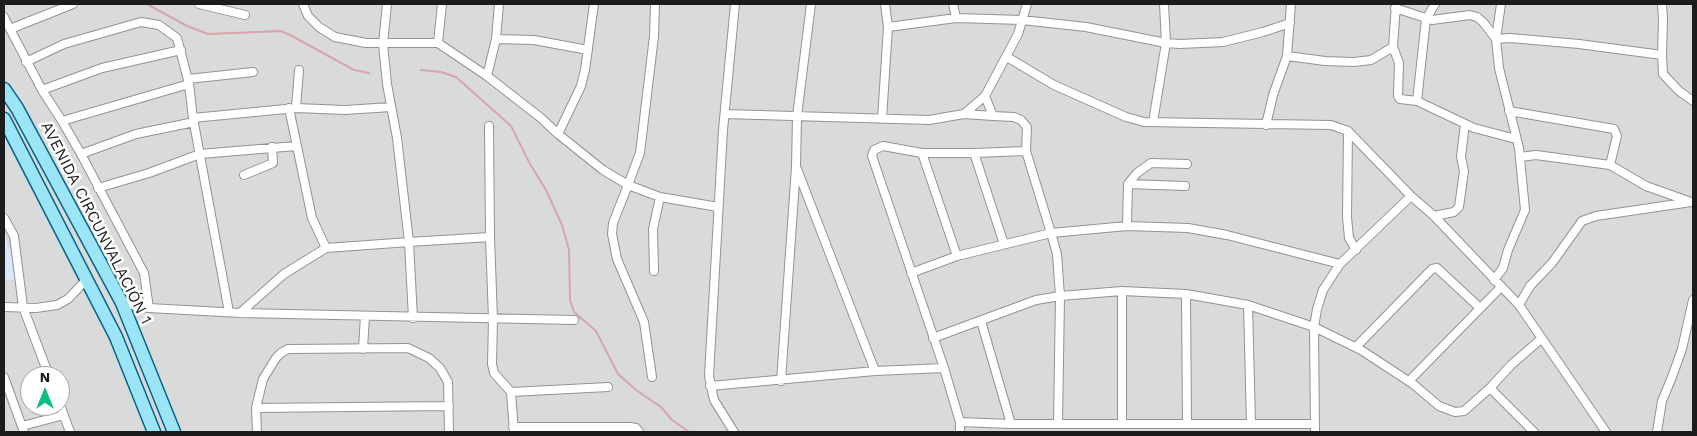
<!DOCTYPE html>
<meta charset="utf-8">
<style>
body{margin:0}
#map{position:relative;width:1697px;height:436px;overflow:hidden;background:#e2eaed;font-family:"Work Sans",sans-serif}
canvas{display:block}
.frame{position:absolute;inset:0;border:5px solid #1c1c1c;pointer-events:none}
.north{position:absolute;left:20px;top:366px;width:50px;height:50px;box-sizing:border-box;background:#fff;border:1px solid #a4a4a4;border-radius:50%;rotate:0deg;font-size:14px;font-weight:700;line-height:20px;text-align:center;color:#1c1c1c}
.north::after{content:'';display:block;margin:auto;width:18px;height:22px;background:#08bf7c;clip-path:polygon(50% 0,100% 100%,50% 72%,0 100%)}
</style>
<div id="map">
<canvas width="1697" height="436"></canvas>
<div class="frame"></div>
<div class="north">N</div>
</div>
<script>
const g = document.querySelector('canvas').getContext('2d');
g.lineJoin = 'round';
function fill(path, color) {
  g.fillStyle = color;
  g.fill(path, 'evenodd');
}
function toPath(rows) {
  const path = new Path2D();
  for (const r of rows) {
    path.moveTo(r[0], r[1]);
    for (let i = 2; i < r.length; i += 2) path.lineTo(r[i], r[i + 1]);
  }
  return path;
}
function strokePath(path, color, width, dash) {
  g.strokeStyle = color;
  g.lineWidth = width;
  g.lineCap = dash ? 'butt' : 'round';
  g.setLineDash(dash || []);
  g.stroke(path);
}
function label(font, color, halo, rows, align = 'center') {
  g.font = font + ' "Work Sans",sans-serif';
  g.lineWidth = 5;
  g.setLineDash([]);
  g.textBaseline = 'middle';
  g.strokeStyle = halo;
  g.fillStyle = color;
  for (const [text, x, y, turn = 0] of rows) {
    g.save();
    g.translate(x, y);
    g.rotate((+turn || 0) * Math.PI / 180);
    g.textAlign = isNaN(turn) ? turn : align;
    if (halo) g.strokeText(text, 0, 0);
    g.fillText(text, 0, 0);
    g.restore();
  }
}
fill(toPath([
 [4,4,1693,4,1693,432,4,432],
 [30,376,60,376,60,406,30,406]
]), '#d9dada');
fill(toPath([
 [4,231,12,259,15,280,4,280]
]), '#dae7fd');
strokePath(toPath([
 [147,4,187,26,208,34,281,31,292,36,354,70,369,73],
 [421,70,441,72,456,77,511,126,530,164,546,190,562,225,569,250,570,300,574,312,596,331,618,374,636,390,661,407,672,420,689,432]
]), '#d9a4ab', 2);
const minor = toPath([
 [73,4,10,29,42,90,62,121,81,154,144,273,149,308],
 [199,4,245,15],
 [303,4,308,16,319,27,335,37,366,43,438,43],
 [442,4,438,43,487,76],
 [499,4,496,39,487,76,541,118,558,134],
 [594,4,585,70,581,86,558,134,603,170,628,185,613,223,612,234,617,259,644,322,652,377],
 [655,4,654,36,640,153,628,185,660,197,718,207],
 [953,4,956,18],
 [1501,4,1496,39,1510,38,1579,44,1662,55],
 [1662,4,1663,19,1662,55,1663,74,1679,91,1693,101],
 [1395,8,1432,20,1470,15,1477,17,1483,22,1496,39,1499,68,1519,148,1525,210,1508,250,1503,268,1494,280],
 [4,17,10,29],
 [888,27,956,18,1022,20,1086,27,1166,43,1180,44,1223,42,1263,32,1290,23],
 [496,39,534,40,588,50],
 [1393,47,1399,63,1398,96,1400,99,1417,101,1474,128,1516,139],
 [1287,56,1325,61,1354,62,1371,60,1393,47,1396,4],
 [1007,57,1054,85,1126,117,1144,122,1331,125,1348,131,1411,196,1434,216,1519,305,1606,432],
 [26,62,64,44,141,22,159,25,177,38,189,84,193,118,229,312],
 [188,79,253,72],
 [42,90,102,68,181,50],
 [1417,101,1426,19,1435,4],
 [296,108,299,70],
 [1509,111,1614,129,1617,136,1610,165],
 [725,114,929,120,964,114,993,116,985,96],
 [964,114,985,96,1018,34,1027,4],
 [993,116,1014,117,1021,120,1027,127,1026,151,974,153,1004,244],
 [193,118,296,108,345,110,391,107],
 [882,119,888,27,885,4],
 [62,121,189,84],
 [1153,122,1166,43,1164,4],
 [1266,125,1273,95,1287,56,1291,4],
 [1348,131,1347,217,1349,238,1356,250],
 [1026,151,1051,233,1127,226,1188,228,1227,235,1340,264],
 [922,153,957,256,1051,233,1057,254,1060,296,1122,291,1122,424],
 [81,154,136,134,194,122],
 [1520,157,1536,155,1610,165,1646,186,1691,202],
 [797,169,875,371],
 [244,175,273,163,272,147],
 [1128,184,1185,186],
 [98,188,149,173,200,154,296,146],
 [1434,216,1454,212,1459,207,1464,171,1461,157,1465,124],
 [4,218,14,236,23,307,49,376],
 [1127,226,1128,184,1137,173,1151,163,1187,164],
 [490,237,493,319,492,364,494,373,511,392,514,432],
 [326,248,409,242,397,138,387,84,383,44,387,4],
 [654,271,653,229,660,197],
 [911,273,957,256],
 [1122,291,1186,294,1187,424],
 [1186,294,1248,305,1251,424],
 [122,303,149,308,240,313,574,320],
 [1248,305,1314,327,1361,350,1413,384,1439,406,1455,412,1464,411,1490,388,1511,365,1541,339],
 [1519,305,1530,286,1552,263,1582,221,1596,216,1691,202],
 [4,307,36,308,57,305,68,299,86,280],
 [240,313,284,274,326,248,312,218,289,108],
 [413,318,409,242,490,237,489,126],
 [981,321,1011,424],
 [933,338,1036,300,1060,296,1058,424],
 [1356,347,1432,269,1437,268,1480,308],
 [363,349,365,316],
 [4,377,24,432],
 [781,381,796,167,797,116,811,4],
 [1409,381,1501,287],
 [710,386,875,371,944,368],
 [1490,388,1534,432],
 [511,392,608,387],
 [60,405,70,432],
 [256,408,263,379,276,358,281,353,288,349,408,348,429,358,440,368,448,382,449,432],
 [960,422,1011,424,1315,424],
 [22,426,64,415],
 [513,427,630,427,636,428,639,432],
 [257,432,256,408,449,406],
 [734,432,714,400,709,376,723,130,735,4],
 [960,432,960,422,944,368,872,156,874,150,883,146,922,153,974,153],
 [1315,432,1314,327,1317,309,1323,290,1340,264,1411,196],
 [1657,432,1662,401,1672,377,1682,349,1693,300]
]);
const primary = toPath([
 [4,89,17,108,122,303,174,432],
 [4,119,116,337,154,432]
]);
strokePath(minor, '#939393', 10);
strokePath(primary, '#06658e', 15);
strokePath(minor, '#fff', 8);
strokePath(primary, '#9ce5f7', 12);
label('16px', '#1c1c1c', '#fff', [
 ["AVENIDA CIRCUNVALACIÓN 1",96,223,63]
]);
</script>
